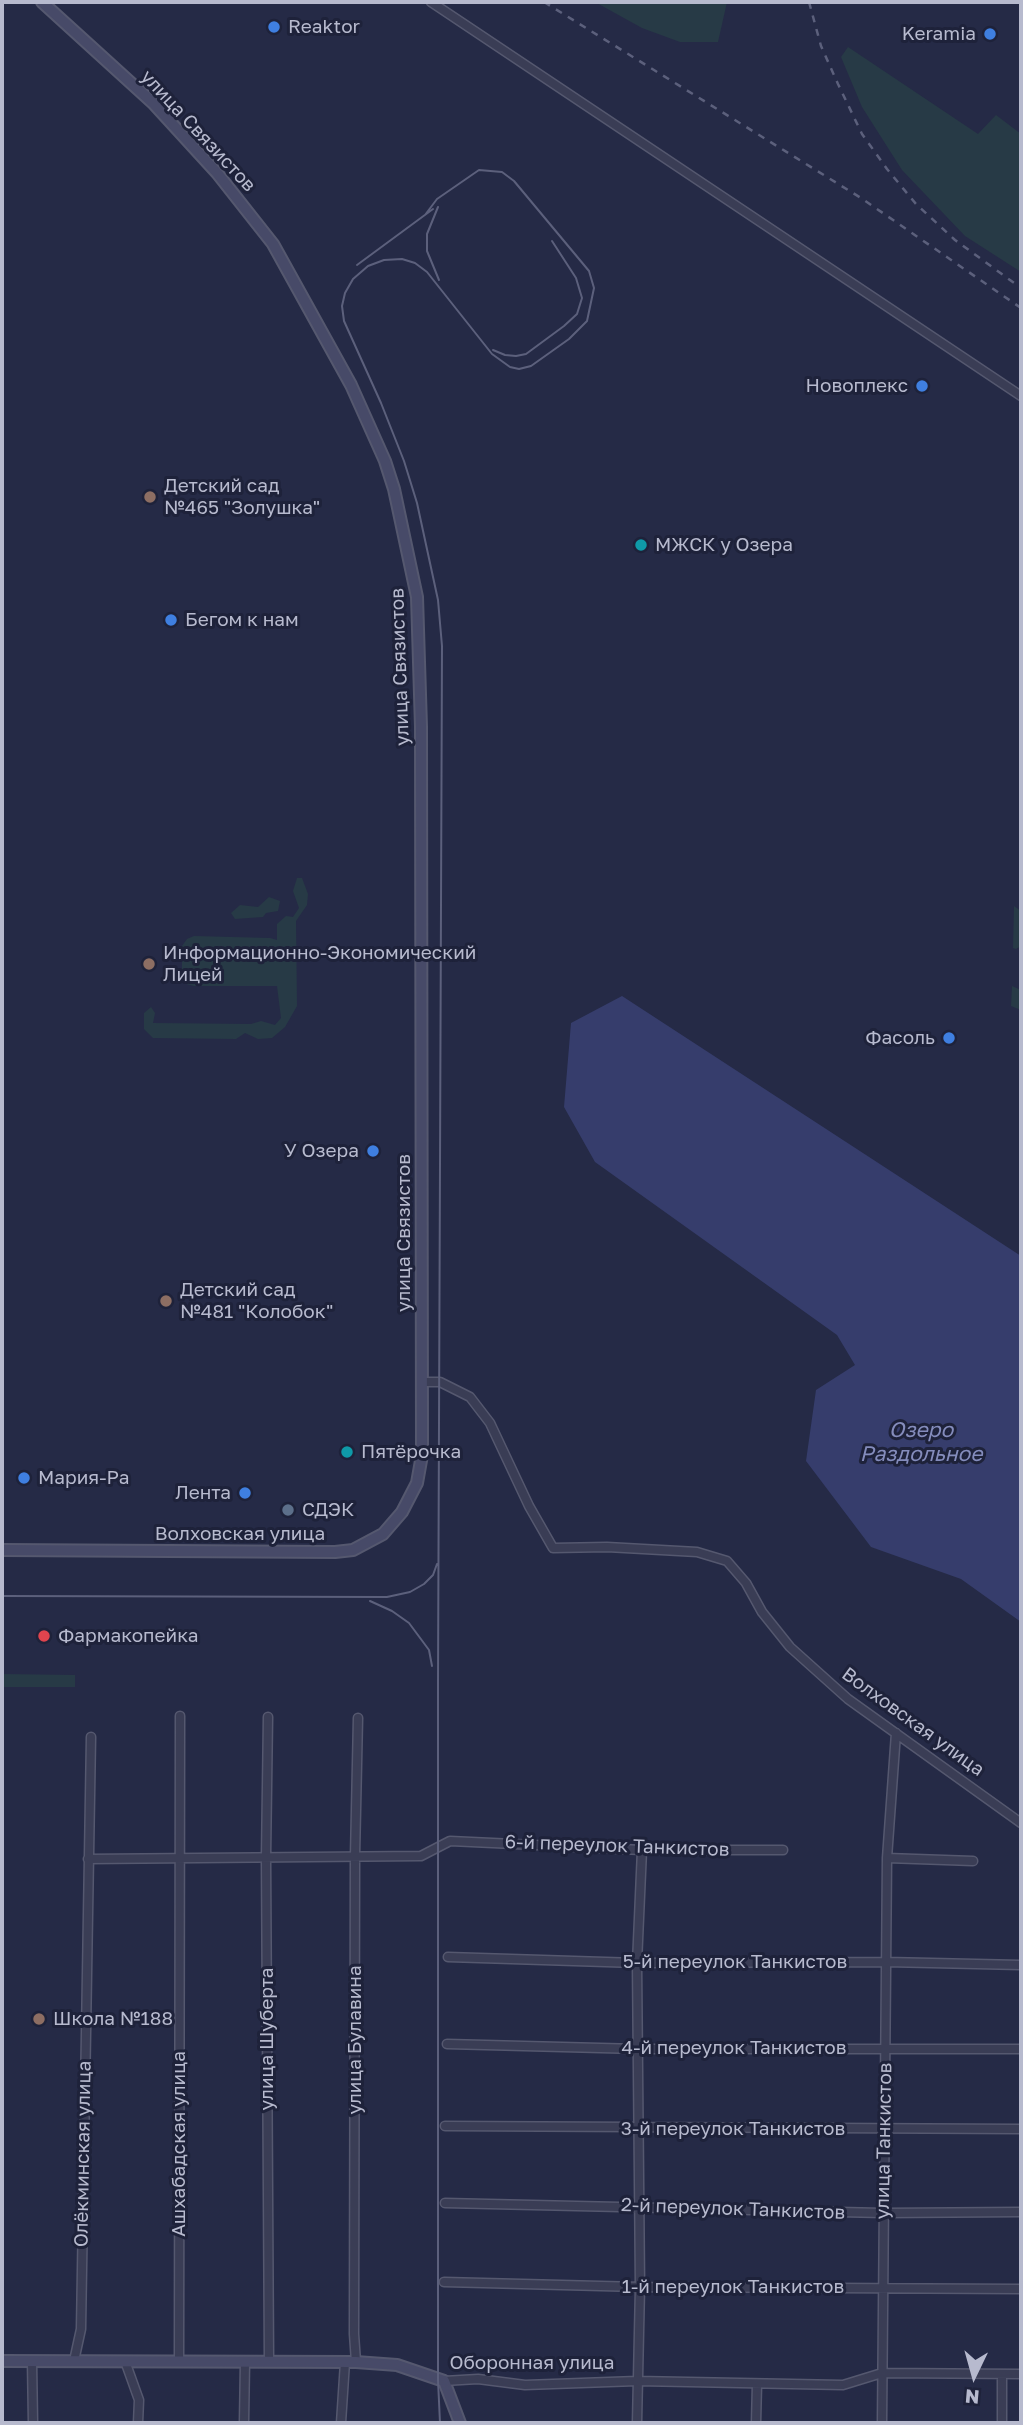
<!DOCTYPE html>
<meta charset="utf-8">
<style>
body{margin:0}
#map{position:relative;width:1023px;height:2425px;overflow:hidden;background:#252a46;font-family:"Golos Text",sans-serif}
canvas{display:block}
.frame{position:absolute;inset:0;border:4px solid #b7bace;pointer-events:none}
.north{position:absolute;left:939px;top:2341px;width:70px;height:70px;-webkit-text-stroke:5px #1e223a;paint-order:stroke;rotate:185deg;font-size:19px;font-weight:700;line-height:28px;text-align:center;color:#b7bace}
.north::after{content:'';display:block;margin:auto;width:24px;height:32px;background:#b7bace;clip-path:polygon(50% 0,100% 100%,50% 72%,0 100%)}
</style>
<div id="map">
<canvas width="1023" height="2425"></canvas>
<div class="frame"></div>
<div class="north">N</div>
</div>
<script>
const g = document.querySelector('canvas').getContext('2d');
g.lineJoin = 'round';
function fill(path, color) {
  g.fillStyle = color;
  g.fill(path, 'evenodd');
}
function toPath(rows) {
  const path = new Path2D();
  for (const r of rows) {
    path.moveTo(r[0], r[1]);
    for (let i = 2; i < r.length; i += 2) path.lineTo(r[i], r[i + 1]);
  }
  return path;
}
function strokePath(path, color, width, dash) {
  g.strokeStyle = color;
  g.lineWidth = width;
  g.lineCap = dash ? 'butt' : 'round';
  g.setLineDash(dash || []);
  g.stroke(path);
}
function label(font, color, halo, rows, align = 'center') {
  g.font = font + ' "Golos Text",sans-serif';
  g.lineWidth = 6;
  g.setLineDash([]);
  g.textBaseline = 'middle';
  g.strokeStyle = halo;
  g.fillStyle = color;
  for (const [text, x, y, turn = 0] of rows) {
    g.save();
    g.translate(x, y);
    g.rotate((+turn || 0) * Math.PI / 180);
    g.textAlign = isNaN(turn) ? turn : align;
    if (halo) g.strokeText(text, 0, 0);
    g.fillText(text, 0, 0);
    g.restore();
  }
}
fill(toPath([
 [595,2,727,2,718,42,680,42,642,28],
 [848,47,978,134,996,115,1021,134,1021,272,965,236,902,170,862,107,841,57],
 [297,878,302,878,308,894,307,905,296,921,297,1006,285,1027,272,1038,258,1039,245,1033,236,1039,153,1038,144,1029,144,1013,151,1007,155,1013,153,1023,251,1024,261,1021,275,1025,281,1018,277,986,194,986,186,984,182,977,182,946,187,939,194,936,270,938,277,940,277,924,286,916,293,917,299,908,293,891],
 [269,897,280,901,278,911,266,913,263,917,235,919,231,913,240,905,258,907],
 [1014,906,1021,911,1021,946,1016,949,1013,948],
 [1012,986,1021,990,1021,1010,1011,1006],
 [2,1674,75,1675,75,1687,2,1687]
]), '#273a46');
fill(toPath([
 [622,996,1021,1256,1021,1622,961,1579,871,1547,806,1461,816,1390,855,1365,837,1335,595,1162,564,1107,571,1023]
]), '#363d6c');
const street = toPath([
 [431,2,1021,396],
 [421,1382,440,1382,470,1397,490,1423,529,1506,553,1548,607,1547,697,1552,727,1561,746,1583,762,1612,790,1647,848,1699,1021,1823],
 [268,1717,266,1857,269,2362],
 [887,1858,973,1861],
 [88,1859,421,1856,450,1841,642,1850,783,1850],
 [448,1957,637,1963,886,1962,1021,1965],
 [447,2044,639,2049,1021,2049],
 [445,2126,1021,2129],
 [445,2203,883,2213,1021,2212],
 [444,2282,640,2287,1021,2289],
 [32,2361,33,2423],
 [74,2361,81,2329,91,1737],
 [125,2361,139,2400,138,2423],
 [179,2361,180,1716],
 [356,2362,354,2334,355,1856,358,1718],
 [444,2381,478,2379,525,2385,637,2381,843,2385,882,2373,1021,2374],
 [244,2423,245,2362],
 [341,2423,345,2362],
 [637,2423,640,2287,637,1963,642,1850],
 [756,2423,757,2384],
 [882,2423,887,1858,896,1733],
 [1002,2423,1002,2374]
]);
const secondary = toPath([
 [2,1550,335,1552,353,1550,383,1534,402,1512,417,1483,422,1455,421,727,417,597,394,489,385,461,351,385,273,244,217,173,153,103,42,2],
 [2,2361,356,2362,397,2365,444,2381,460,2423]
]);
strokePath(street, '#55586f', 11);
strokePath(secondary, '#55586f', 14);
strokePath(street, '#3a3d55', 8);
strokePath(secondary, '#474a68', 10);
strokePath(toPath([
 [438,207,427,234,427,251,439,280],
 [425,215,437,199,479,170,502,172,514,181,589,271,594,288,587,321,569,339,531,366,519,369,510,367,492,354,427,272,415,263,402,259,384,260,368,266,353,279,345,293,342,306,344,321,381,403,404,461,417,503,438,600,442,646,438,1680,438,2380,440,2423],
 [357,265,433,209],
 [493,350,505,355,516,356,526,354,564,326,577,314,582,298,576,278,552,241],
 [2,1596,387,1597,410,1592,424,1584,433,1575,437,1564],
 [370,1601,392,1611,409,1623,429,1650,432,1666]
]), '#5c607c', 2);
strokePath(toPath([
 [544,2,861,198,1021,308],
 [809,2,821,46,838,84,862,134,887,169,916,204,955,240,1021,288]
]), '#5c607c', 2.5, [7, 7]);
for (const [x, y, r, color] of [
 [274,27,7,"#3f7fe0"],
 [990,34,7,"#3f7fe0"],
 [922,386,7,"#3f7fe0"],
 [150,497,7,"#8d6e63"],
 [641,545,7,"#0f9aa8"],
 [171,620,7,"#3f7fe0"],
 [149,964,7,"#8d6e63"],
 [949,1038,7,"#3f7fe0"],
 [373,1151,7,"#3f7fe0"],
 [166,1301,7,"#8d6e63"],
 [347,1452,7,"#0f9aa8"],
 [24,1478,7,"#3f7fe0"],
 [245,1493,7,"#3f7fe0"],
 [288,1510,7,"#5c6f8a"],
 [44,1636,7,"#e0444e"],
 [39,2019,7,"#8d6e63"]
]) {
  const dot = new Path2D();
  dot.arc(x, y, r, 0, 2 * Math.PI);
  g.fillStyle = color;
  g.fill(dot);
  strokePath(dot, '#1e223a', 2.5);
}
label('19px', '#b7bace', '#1e223a', [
 ["Reaktor",288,27],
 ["Keramia",976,34,"right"],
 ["Новоплекс",908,386,"right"],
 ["Детский сад",164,486],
 ["№465 \"Золушка\"",164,508],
 ["МЖСК у Озера",655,545],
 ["Бегом к нам",185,620],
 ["Информационно-Экономический",163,953],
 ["Лицей",163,975],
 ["Фасоль",935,1038,"right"],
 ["У Озера",359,1151,"right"],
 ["Детский сад",180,1290],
 ["№481 \"Колобок\"",180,1312],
 ["Пятёрочка",361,1452],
 ["Мария-Ра",38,1478],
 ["Лента",231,1493,"right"],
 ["СДЭК",302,1510],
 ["Фармакопейка",58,1636],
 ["Школа №188",53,2019]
], 'left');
label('19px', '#b7bace', '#1e223a', [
 ["улица Связистов",198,131,47],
 ["улица Связистов",400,667,-92],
 ["улица Связистов",404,1233,-90],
 ["Волховская улица",240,1534],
 ["Волховская улица",913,1722,36],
 ["6-й переулок Танкистов",617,1846,2],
 ["5-й переулок Танкистов",735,1962],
 ["улица Шуберта",267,2039,-90],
 ["улица Булавина",355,2040,-90],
 ["4-й переулок Танкистов",734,2048],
 ["3-й переулок Танкистов",733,2129],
 ["улица Танкистов",884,2141,-89],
 ["Ашхабадская улица",179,2144,-90],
 ["Олёкминская улица",83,2154,-89],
 ["2-й переулок Танкистов",733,2209,2],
 ["1-й переулок Танкистов",733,2287],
 ["Оборонная улица",532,2363]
]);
label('italic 21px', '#848cbc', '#1e223a', [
 ["Озеро",921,1430],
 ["Раздольное",921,1454]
]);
</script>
